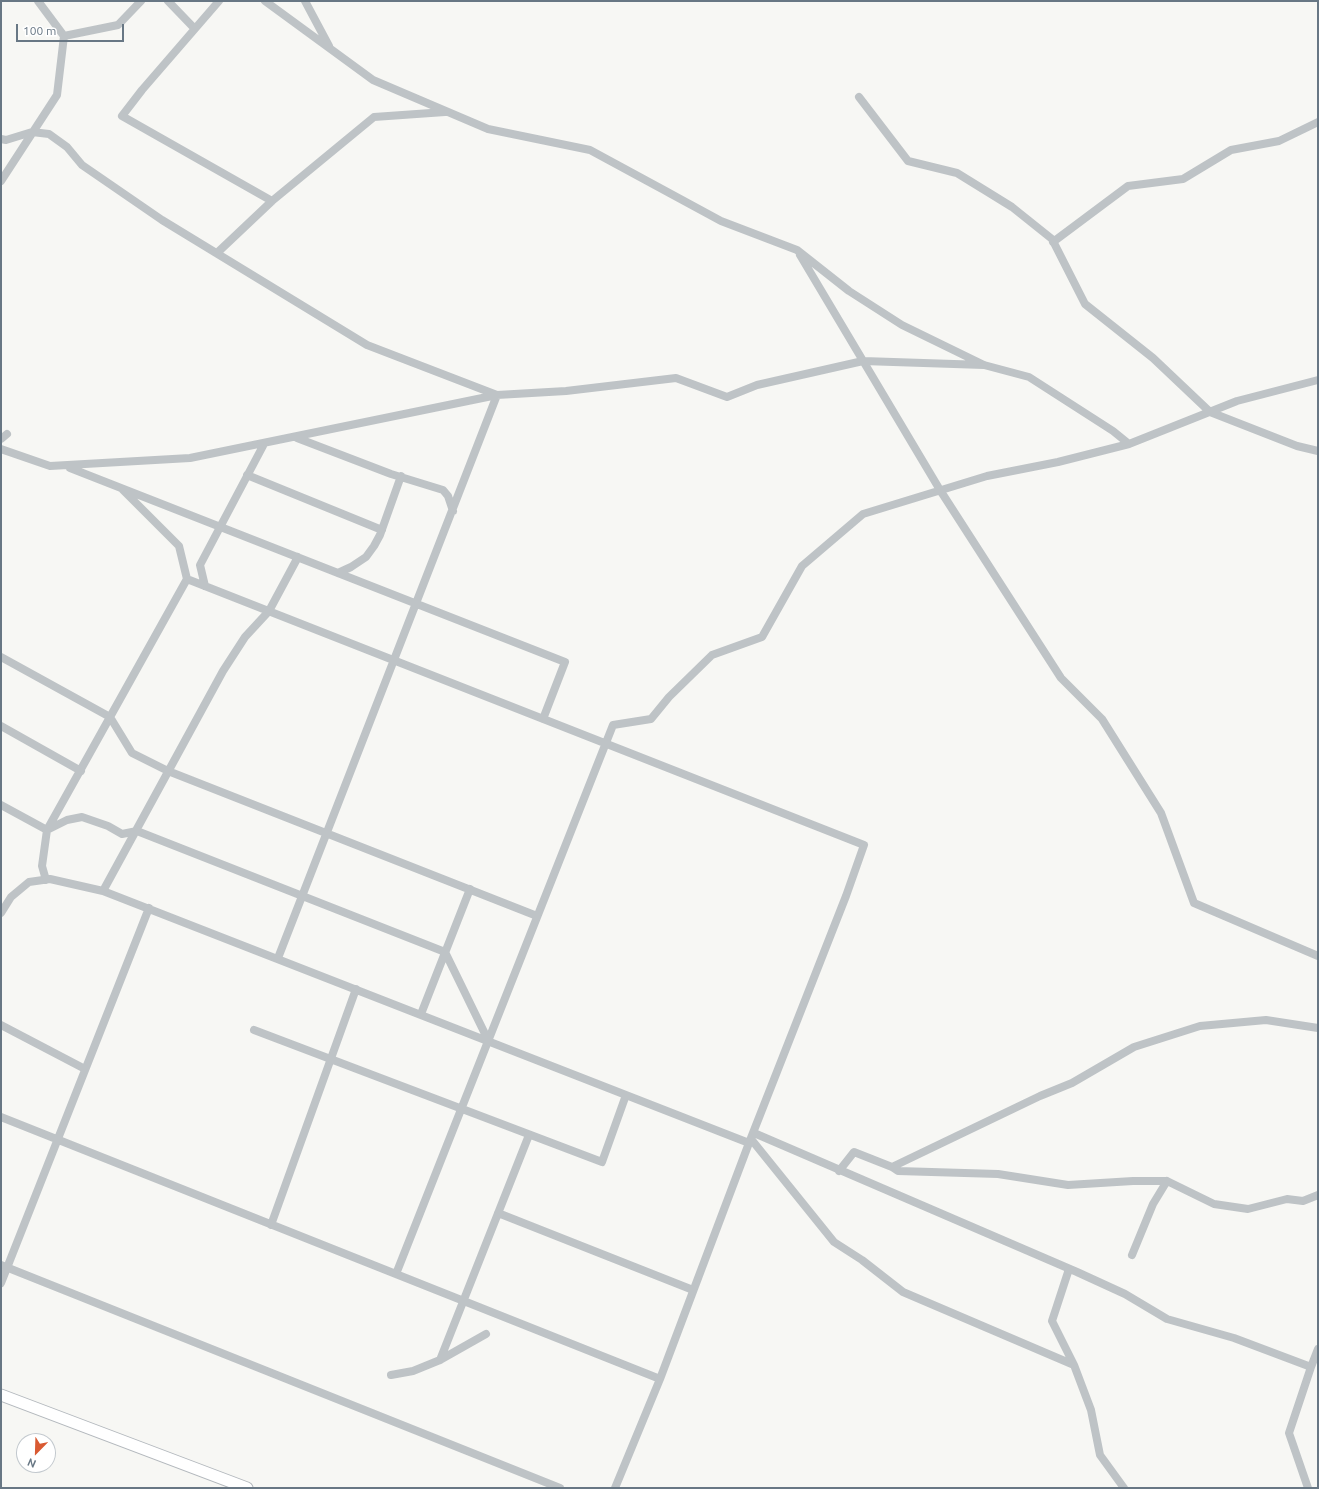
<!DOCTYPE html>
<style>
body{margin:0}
#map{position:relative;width:1319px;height:1489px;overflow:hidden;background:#f7f7f4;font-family:Ubuntu,sans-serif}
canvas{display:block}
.frame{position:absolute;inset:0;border:2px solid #687784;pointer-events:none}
.north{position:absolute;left:16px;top:1433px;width:40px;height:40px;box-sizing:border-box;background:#fff;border:1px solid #c3c9ce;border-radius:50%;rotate:203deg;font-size:11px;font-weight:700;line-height:16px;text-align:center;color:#687784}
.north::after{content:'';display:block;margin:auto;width:14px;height:18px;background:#d95a32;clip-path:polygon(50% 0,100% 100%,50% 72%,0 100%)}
.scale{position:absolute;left:16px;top:24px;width:108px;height:18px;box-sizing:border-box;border:2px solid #687784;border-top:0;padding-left:5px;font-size:12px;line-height:14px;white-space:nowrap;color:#687784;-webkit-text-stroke:3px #fff;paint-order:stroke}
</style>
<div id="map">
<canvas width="1319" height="1489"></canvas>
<div class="frame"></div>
<div class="north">N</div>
<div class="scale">100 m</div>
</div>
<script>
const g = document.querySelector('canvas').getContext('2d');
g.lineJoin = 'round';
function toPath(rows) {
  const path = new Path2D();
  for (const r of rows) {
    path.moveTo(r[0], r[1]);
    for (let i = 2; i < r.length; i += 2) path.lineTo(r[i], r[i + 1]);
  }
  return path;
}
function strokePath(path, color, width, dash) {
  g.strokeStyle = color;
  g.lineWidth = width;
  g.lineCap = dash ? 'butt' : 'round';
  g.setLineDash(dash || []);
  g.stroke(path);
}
const secondary = toPath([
 [1,1395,247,1488]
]);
strokePath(secondary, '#b3b8bd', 13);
strokePath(toPath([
 [38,1,64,36,118,25,141,1],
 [168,1,194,28],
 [219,1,142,90,122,116,272,201],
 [265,1,373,80,488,129,590,150,721,221,797,250,849,291,902,325,984,365,1029,377,1113,431,1129,444],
 [305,1,329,46],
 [859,97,908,161,957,173,1012,207,1052,239,1085,304,1153,358,1210,412,1297,446,1318,451],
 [1,139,6,140,32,132,49,134,67,147,82,165,162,220,367,345,497,395,278,958],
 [1,181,57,95,64,36],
 [1053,242,1128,186,1183,179,1231,150,1279,141,1318,122],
 [217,253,272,201,374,117,445,112],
 [800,255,940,490,1061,678,1102,719,1161,813,1194,903,1318,956],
 [297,438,391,474,443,490,448,496,453,511],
 [1,439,7,434],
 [1,449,50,466,190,458,497,395,566,391,676,378,727,397,757,385,863,361,984,365],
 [70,468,565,662,543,719],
 [247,475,382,530],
 [338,573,351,567,366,557,374,546,380,535,401,476],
 [187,579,864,845,846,896,749,1143,660,1379,615,1488],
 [205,586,200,565,264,444],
 [1,657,110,717,132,753,168,771,537,916],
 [1,726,81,771],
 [1,805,47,830],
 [47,830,67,820,82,817,108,826,122,834,137,831,445,952,488,1040],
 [46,880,42,866,47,830,187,579,179,546,123,490],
 [103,891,223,671,245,637,269,611,298,557],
 [1,913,11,897,29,882,50,879,103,891,749,1143],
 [421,1014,470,889],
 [1,1025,85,1069],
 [254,1030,602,1162,626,1095],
 [1,1117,660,1379],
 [754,1133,1077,1272,1125,1294,1167,1319,1234,1338,1311,1367,1318,1349],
 [751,1139,834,1242,862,1260,903,1292,1074,1365,1091,1410,1100,1455,1124,1488],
 [892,1167,1040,1096,1072,1083,1134,1047,1200,1026,1266,1020,1318,1028],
 [839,1171,854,1152,892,1167,898,1171,998,1174,1068,1185,1133,1181,1167,1181,1214,1204,1248,1209,1287,1199,1303,1201,1318,1195],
 [498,1213,693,1290],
 [271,1225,356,989],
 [1132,1255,1153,1204,1167,1181],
 [1,1265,560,1488],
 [1069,1269,1052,1321,1074,1365],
 [396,1274,613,725,651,719,669,697,712,655,762,637,802,566,863,514,987,476,1058,462,1129,444,1237,401,1318,380],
 [1,1283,149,908],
 [440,1360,529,1135],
 [391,1375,413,1371,440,1360,486,1334],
 [1308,1488,1289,1433,1311,1367]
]), '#bec3c6', 8);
strokePath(secondary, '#fff', 11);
</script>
